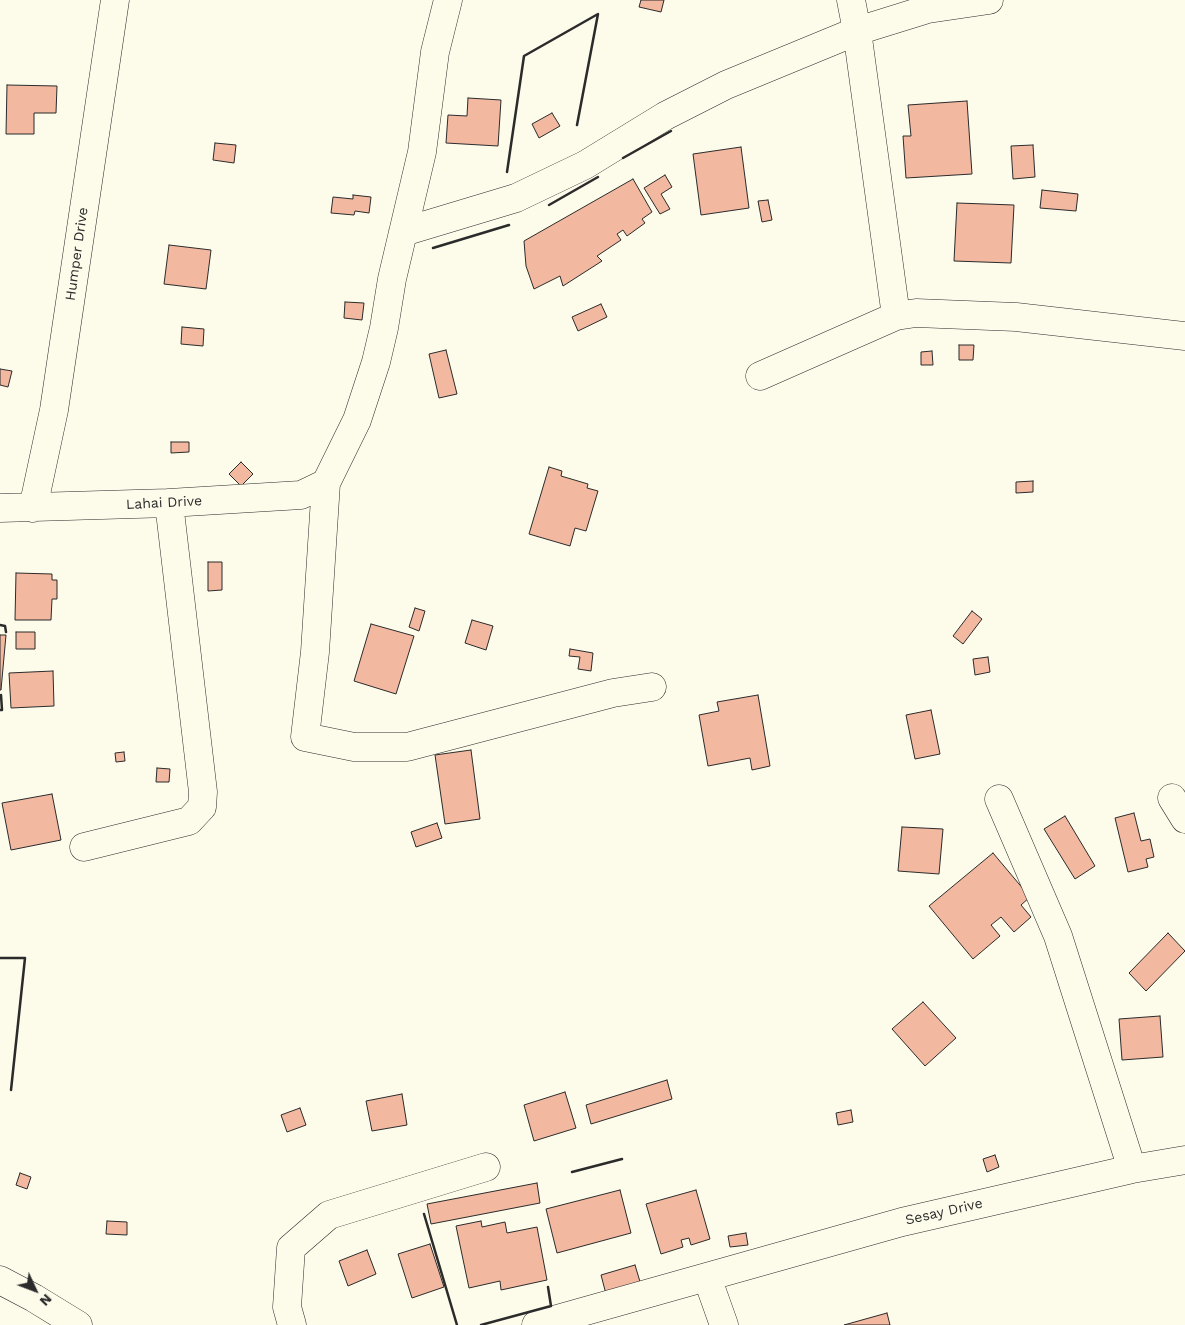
<!DOCTYPE html>
<style>
body{margin:0}
#map{position:relative;width:1185px;height:1325px;overflow:hidden;background:#fdfbea;font-family:"Work Sans",sans-serif}
canvas{display:block}
.north{position:absolute;left:10px;top:1265px;width:50px;height:50px;-webkit-text-stroke:4px #fdfbea;paint-order:stroke;rotate:133deg;font-size:14px;font-weight:700;line-height:20px;text-align:center;color:#2b2b2b}
.north::after{content:'';display:block;margin:auto;width:18px;height:22px;background:#2b2b2b;clip-path:polygon(50% 0,100% 100%,50% 72%,0 100%)}
</style>
<div id="map">
<canvas width="1185" height="1325"></canvas>
<div class="north">N</div>
</div>
<script>
const g = document.querySelector('canvas').getContext('2d');
g.lineJoin = 'round';
function fill(path, color) {
  g.fillStyle = color;
  g.fill(path, 'evenodd');
}
function toPath(rows) {
  const path = new Path2D();
  for (const r of rows) {
    path.moveTo(r[0], r[1]);
    for (let i = 2; i < r.length; i += 2) path.lineTo(r[i], r[i + 1]);
  }
  return path;
}
function strokePath(path, color, width, dash) {
  g.strokeStyle = color;
  g.lineWidth = width;
  g.lineCap = dash ? 'butt' : 'round';
  g.setLineDash(dash || []);
  g.stroke(path);
}
function label(font, color, halo, rows, align = 'center') {
  g.font = font + ' "Work Sans",sans-serif';
  g.lineWidth = 4;
  g.setLineDash([]);
  g.textBaseline = 'middle';
  g.strokeStyle = halo;
  g.fillStyle = color;
  for (const [text, x, y, turn = 0] of rows) {
    g.save();
    g.translate(x, y);
    g.rotate((+turn || 0) * Math.PI / 180);
    g.textAlign = isNaN(turn) ? turn : align;
    if (halo) g.strokeText(text, 0, 0);
    g.fillText(text, 0, 0);
    g.restore();
  }
}
const building = toPath([
 [641,0,664,0,661,12,639,7,641,0],
 [7,85,57,86,56,113,34,113,34,134,6,134,7,85],
 [468,98,501,100,498,146,446,143,448,115,467,116,468,98],
 [967,101,972,174,906,178,903,136,911,136,908,105,967,101],
 [552,113,560,126,539,138,532,124,552,113],
 [215,143,236,145,234,163,213,160,215,143],
 [1033,145,1035,177,1013,179,1011,146,1033,145],
 [741,147,749,208,701,215,693,154,741,147],
 [665,175,672,187,661,194,670,209,660,214,644,188,665,175],
 [633,179,652,212,642,219,645,223,627,236,623,230,617,234,621,240,597,256,602,261,563,286,560,276,534,289,526,266,524,241,633,179],
 [1042,190,1078,194,1076,211,1040,208,1042,190],
 [353,195,371,197,369,213,355,211,354,215,331,213,333,197,353,199,353,195],
 [768,200,772,220,762,222,758,201,768,200],
 [957,203,1014,205,1011,263,954,261,957,203],
 [169,245,211,250,206,289,164,284,169,245],
 [345,302,364,303,362,320,344,318,345,302],
 [601,304,607,317,578,331,572,317,601,304],
 [182,327,204,329,203,346,181,344,182,327],
 [959,345,974,345,973,360,959,360,959,345],
 [446,350,457,394,439,398,429,354,446,350],
 [932,351,933,365,921,365,921,352,932,351],
 [0,369,12,371,8,387,0,385,0,369],
 [171,442,189,442,189,452,171,453,171,442],
 [241,462,253,474,241,486,229,474,241,462],
 [549,467,562,471,561,476,588,484,587,488,598,491,586,531,575,528,570,546,529,534,549,467],
 [1033,481,1033,492,1016,493,1016,482,1033,481],
 [208,562,222,562,222,590,208,591,208,562],
 [16,573,52,574,52,580,57,580,57,599,52,599,51,620,15,620,16,573],
 [415,608,425,611,419,631,409,627,415,608],
 [972,611,982,619,963,644,953,636,972,611],
 [472,620,493,626,486,650,465,643,472,620],
 [371,624,414,636,396,694,354,681,371,624],
 [16,632,35,632,35,649,16,649,16,632],
 [0,635,6,635,1,690,0,690,0,635],
 [570,649,593,653,591,671,578,669,580,657,569,656,570,649],
 [988,657,990,672,975,675,973,659,988,657],
 [53,671,54,706,11,708,9,673,53,671],
 [758,695,770,766,752,770,750,758,708,766,699,715,719,711,717,702,758,695],
 [931,710,940,754,915,759,906,715,931,710],
 [471,750,480,819,445,824,435,755,471,750],
 [124,752,125,761,116,762,115,753,124,752],
 [157,768,170,769,169,782,156,782,157,768],
 [52,794,61,840,11,850,2,803,52,794],
 [1134,813,1141,841,1150,839,1154,857,1146,859,1148,867,1128,872,1115,818,1134,813],
 [1065,816,1095,866,1075,879,1044,829,1065,816],
 [437,823,442,838,416,847,411,832,437,823],
 [902,827,943,829,939,874,898,871,902,827],
 [993,853,1030,897,1021,905,1031,917,1014,932,1001,917,991,925,1000,936,973,959,929,906,993,853],
 [1168,933,1185,951,1146,991,1129,973,1168,933],
 [923,1002,956,1038,925,1066,892,1029,923,1002],
 [1160,1016,1163,1057,1122,1060,1119,1019,1160,1016],
 [667,1080,672,1099,591,1124,586,1105,667,1080],
 [565,1092,576,1128,534,1141,524,1105,565,1092],
 [402,1094,407,1125,372,1131,366,1101,402,1094],
 [300,1108,306,1125,287,1132,281,1115,300,1108],
 [851,1110,853,1122,838,1125,836,1113,851,1110],
 [995,1155,999,1167,987,1172,983,1159,995,1155],
 [20,1173,31,1177,27,1189,16,1185,20,1173],
 [537,1183,540,1203,431,1224,427,1204,537,1183],
 [620,1190,631,1233,557,1253,546,1209,620,1190],
 [696,1190,710,1239,691,1245,689,1238,681,1240,683,1247,661,1254,646,1204,696,1190],
 [107,1221,127,1222,127,1235,106,1234,107,1221],
 [481,1221,482,1227,505,1222,507,1233,537,1227,547,1280,501,1290,500,1281,469,1288,456,1226,481,1221],
 [746,1233,748,1245,730,1247,728,1236,746,1233],
 [430,1244,444,1287,412,1298,398,1254,430,1244],
 [367,1250,376,1274,348,1286,339,1261,367,1250],
 [635,1265,641,1285,606,1294,601,1275,635,1265],
 [887,1313,890,1325,844,1325,887,1313]
]);
fill(building, '#f2b8a0');
strokePath(building, '#2b2b2b', 1);
const minor = toPath([
 [448,0,435,52,422,152,392,279,384,328,376,362,357,420,326,483,315,652,305,737,354,747,407,747,613,693,652,687],
 [851,0,857,31,896,316,916,313,1016,317,1185,336],
 [403,232,516,198,585,165,665,116,726,85,857,31,928,9,989,0],
 [760,376,896,316],
 [0,508,169,503,301,495,326,483],
 [33,508,54,410,115,0],
 [1172,798,1185,819],
 [999,799,1058,936,1132,1169],
 [84,847,189,821,202,807,203,792,169,503],
 [707,1277,724,1325],
 [0,1280,34,1298,78,1325],
 [292,1325,287,1307,291,1248,329,1215,486,1167],
 [536,1325,902,1222,1132,1169,1185,1160]
]);
strokePath(minor, '#2b2b2b', 29);
strokePath(minor, '#fdfbea', 28);
strokePath(toPath([
 [623,158,671,131],
 [507,172,524,56,598,14,577,125],
 [549,205,598,177],
 [433,248,509,225],
 [0,625,5,626,6,632],
 [0,710,2,710,1,695],
 [0,958,25,958,11,1090],
 [572,1172,622,1159],
 [424,1214,457,1325],
 [481,1325,551,1306,548,1287]
]), '#2b2b2b', 2.5);
label('14px', '#2b2b2b', '#fdfbea', [
 ["Humper Drive",77,254,-82],
 ["Lahai Drive",164,503,-3],
 ["Sesay Drive",944,1212,-13]
]);
</script>
